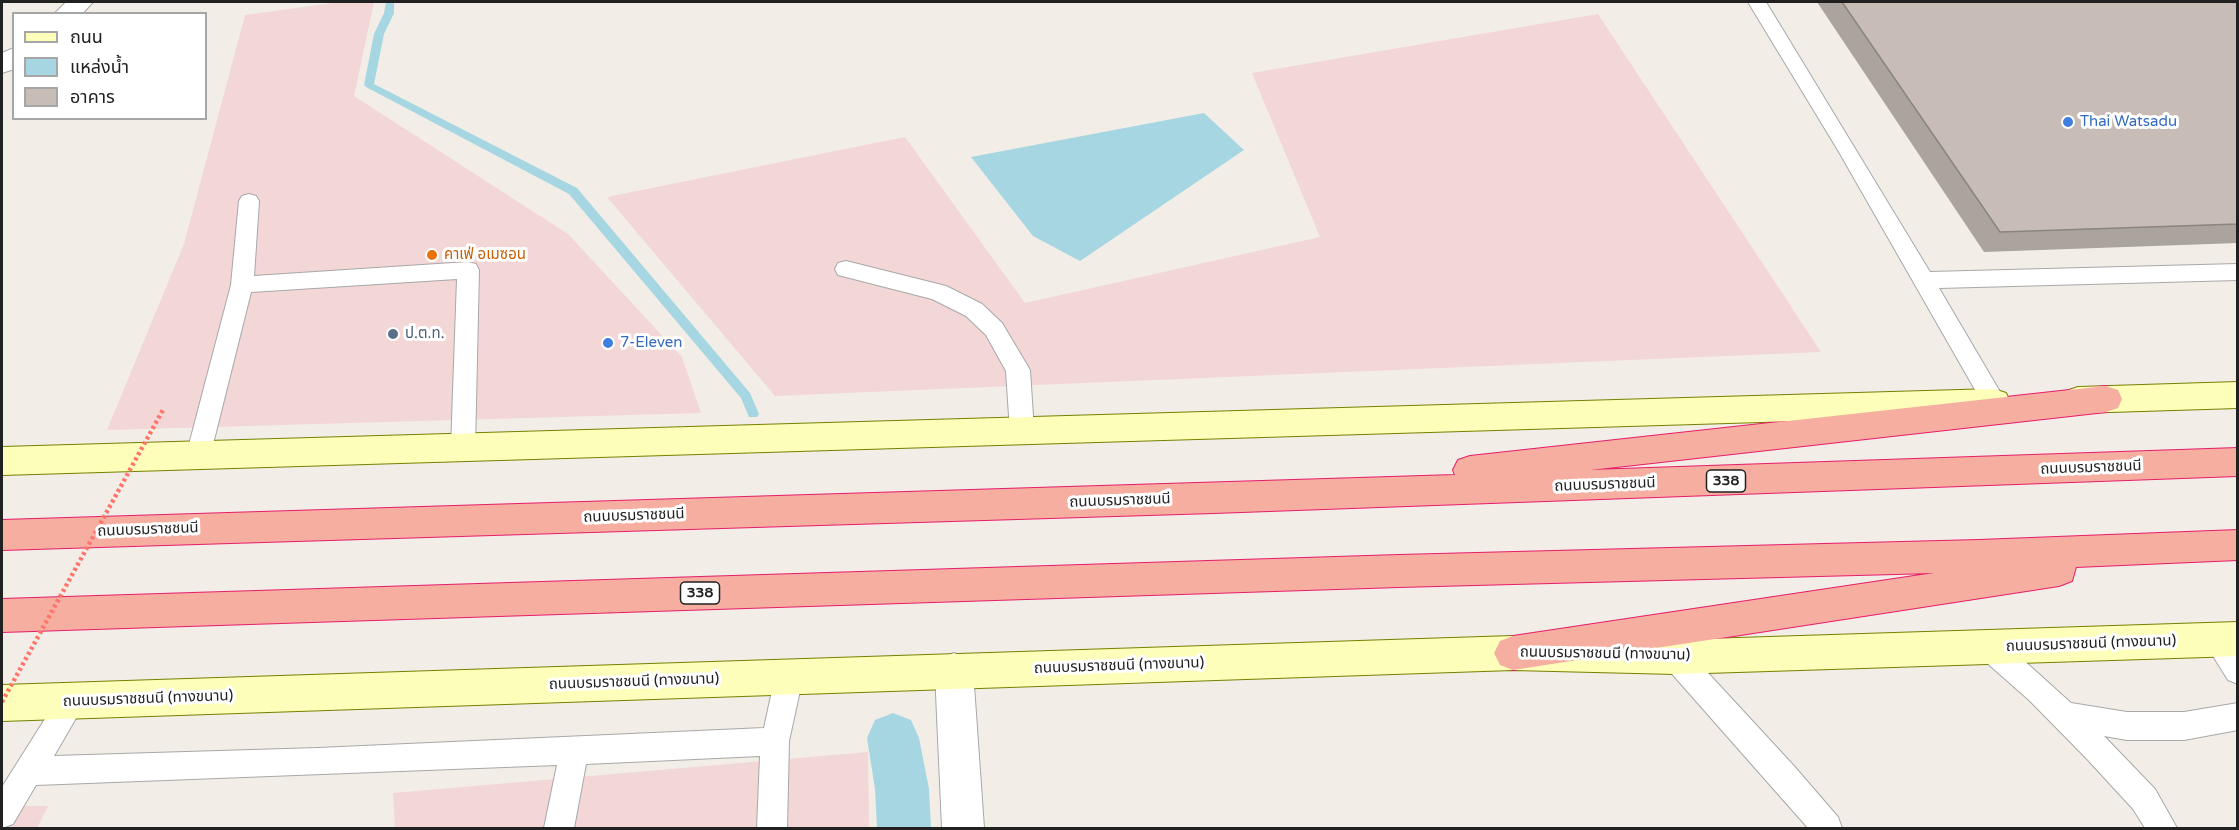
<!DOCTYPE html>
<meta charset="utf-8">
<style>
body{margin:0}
#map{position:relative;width:2239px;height:830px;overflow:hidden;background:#f2eee7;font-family:"Varela Round","Noto Sans Thai",sans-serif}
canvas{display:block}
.frame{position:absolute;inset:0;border:3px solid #212121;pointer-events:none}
.legend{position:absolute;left:12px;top:12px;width:195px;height:108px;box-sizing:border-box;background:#fff;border:2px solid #a6a6a6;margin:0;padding:8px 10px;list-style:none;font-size:18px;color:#212121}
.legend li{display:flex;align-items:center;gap:12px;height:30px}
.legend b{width:30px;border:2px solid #a6a6a6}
</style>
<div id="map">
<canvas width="2239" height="830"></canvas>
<div class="frame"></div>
<ul class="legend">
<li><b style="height:8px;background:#fdfeb9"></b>ถนน</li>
<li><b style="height:16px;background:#a5d6e2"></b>แหล่งน้ำ</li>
<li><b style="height:16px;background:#c7bdb6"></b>อาคาร</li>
</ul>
</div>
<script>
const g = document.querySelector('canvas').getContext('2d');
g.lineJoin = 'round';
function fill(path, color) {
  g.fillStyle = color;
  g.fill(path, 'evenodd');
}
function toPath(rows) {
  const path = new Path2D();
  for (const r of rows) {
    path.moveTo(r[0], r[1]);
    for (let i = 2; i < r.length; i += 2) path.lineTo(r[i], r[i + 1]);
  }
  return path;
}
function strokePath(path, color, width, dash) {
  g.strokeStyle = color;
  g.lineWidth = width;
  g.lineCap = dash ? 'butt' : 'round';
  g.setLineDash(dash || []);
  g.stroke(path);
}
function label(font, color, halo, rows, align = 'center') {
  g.font = font + ' "Varela Round","Noto Sans Thai",sans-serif';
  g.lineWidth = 6;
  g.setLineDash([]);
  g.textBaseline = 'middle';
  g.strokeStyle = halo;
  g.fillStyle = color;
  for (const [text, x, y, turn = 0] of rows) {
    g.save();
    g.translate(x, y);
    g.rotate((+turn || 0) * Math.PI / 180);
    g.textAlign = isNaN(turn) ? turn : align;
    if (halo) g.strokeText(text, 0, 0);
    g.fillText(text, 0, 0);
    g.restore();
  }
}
fill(toPath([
 [340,2,374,2,354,96,568,234,682,357,701,413,107,430,184,244,245,15],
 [1598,14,1821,352,775,396,607,197,905,137,1025,303,1320,237,1252,73],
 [868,752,869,828,395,828,393,793],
 [2,806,48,806,37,828,2,828]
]), '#f3d6d6');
fill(toPath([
 [1204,113,1244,150,1080,261,1033,236,971,157]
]), '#a5d6e2');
fill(toPath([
 [386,2,394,2,394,13,384,34,374,84,577,188,750,393,759,414,757,417,749,417,741,398,569,194,366,87,364,85,374,34,384,13,386,2]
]), '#a5d6e2');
fill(toPath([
 [893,713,911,720,919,738,929,789,931,828,877,828,875,789,867,738,875,720,893,713]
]), '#a5d6e2');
const service = toPath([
 [1748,2,1766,2,1930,272,2238,264,2238,280,1939,288,2006,402,2002,409,1994,411,1986,409,1839,152,1748,2],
 [249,194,256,196,259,201,254,276,468,262,476,264,479,270,475,448,472,455,463,458,454,455,451,448,457,279,251,292,210,456,207,463,198,466,189,463,186,456,231,285,239,201,242,196,249,194],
 [846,261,946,286,982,304,1002,323,1030,370,1034,431,1031,438,1022,441,1013,438,1010,431,1006,371,986,335,966,316,932,299,838,275,835,269,838,263,846,261],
 [2217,628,2227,631,2238,647,2238,684,2228,680,2203,640,2207,631,2217,628],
 [1989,634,1999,638,2071,703,2127,712,2184,712,2238,703,2238,730,2184,740,2127,740,2104,736,2155,789,2177,828,2145,828,2133,809,2087,759,2029,700,1979,656,1975,647,1979,638,1989,634],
 [1675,644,1685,648,1794,766,1838,817,1842,828,1808,828,1665,666,1661,657,1665,648,1675,644],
 [789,664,799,668,803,677,789,741,787,828,757,828,760,756,586,764,574,828,544,828,557,765,36,785,13,824,2,828,2,787,62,692,72,688,82,692,86,701,54,756,318,748,764,728,775,677,779,668,789,664]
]);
const minor = toPath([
 [954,653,968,658,973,671,984,828,942,828,935,671,940,658,954,653]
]);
const tertiary = toPath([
 [66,2,93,2,82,14,54,14,66,2],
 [14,48,14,69,2,73,2,53,14,48]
]);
const secondary = toPath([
 [2238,382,2238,408,2078,413,2066,409,2062,400,2066,391,2078,387,2238,382],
 [1994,389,2006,393,2010,402,2006,411,1994,415,2,475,2,447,1994,389],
 [2238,622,2238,656,1675,674,1513,670,2,721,2,685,1513,636,1675,640,2238,622]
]);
const trunk = toPath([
 [2106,386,2118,390,2122,399,2118,408,2106,412,1590,470,2238,448,2238,476,1214,513,2,550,2,520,1455,475,1453,470,1458,460,1470,456,2106,386],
 [2238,530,2238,560,2076,567,2072,581,2059,586,1513,670,1500,665,1494,653,1500,641,1513,636,1934,573,1399,587,2,632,2,599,1399,555,1979,540,2238,530]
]);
strokePath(service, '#a8a8a8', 2);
strokePath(minor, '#a8a8a8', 2);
strokePath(tertiary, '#a8a8a8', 2);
strokePath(secondary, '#778000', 2);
strokePath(trunk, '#e61d6a', 2);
fill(service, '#fff');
fill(minor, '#fff');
fill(tertiary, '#fff');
fill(secondary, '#fdfeb9');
fill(trunk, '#f6aea0');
strokePath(toPath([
 [2,702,164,408]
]), '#ff746b', 4.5, [3, 3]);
fill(toPath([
 [1817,2,2238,2,2238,243,1984,252]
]), '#aba39d');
const building = toPath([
 [1842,2,2238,2,2238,224,2000,232,1842,2]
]);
fill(building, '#c7bdb6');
strokePath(building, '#8b847f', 1.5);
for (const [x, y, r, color] of [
 [2068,122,6,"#3f7fe0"],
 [432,255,6,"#e8710a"],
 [393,334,6,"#5c6f8a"],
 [608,343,6,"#3f7fe0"]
]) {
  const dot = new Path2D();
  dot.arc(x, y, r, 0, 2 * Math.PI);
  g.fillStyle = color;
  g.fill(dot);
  strokePath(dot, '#fff', 2);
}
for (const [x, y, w] of [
 [1726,481,39],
 [700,593,39]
]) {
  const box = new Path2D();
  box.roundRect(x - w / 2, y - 11, w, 22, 4.5);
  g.fillStyle = '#fff';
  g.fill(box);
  strokePath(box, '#212121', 1.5);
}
label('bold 14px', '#212121', null, [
 ["338",1726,481],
 ["338",700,593]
]);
label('15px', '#366cbe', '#fff', [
 ["Thai Watsadu",2080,122],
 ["7-Eleven",620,343]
], 'left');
label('15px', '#c56008', '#fff', [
 ["คาเฟ่ อเมซอน",444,255]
], 'left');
label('15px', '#4e5e75', '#fff', [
 ["ป.ต.ท.",405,334]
], 'left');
label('15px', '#212121', '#fff', [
 ["ถนนบรมราชชนนี",2091,468,-2],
 ["ถนนบรมราชชนนี",1605,485,-2],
 ["ถนนบรมราชชนนี",1120,501,-2],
 ["ถนนบรมราชชนนี",634,516,-2],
 ["ถนนบรมราชชนนี",148,530,-2],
 ["ถนนบรมราชชนนี (ทางขนาน)",2091,644,-2],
 ["ถนนบรมราชชนนี (ทางขนาน)",1605,654,1],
 ["ถนนบรมราชชนนี (ทางขนาน)",1119,666,-2],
 ["ถนนบรมราชชนนี (ทางขนาน)",634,682,-2],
 ["ถนนบรมราชชนนี (ทางขนาน)",148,699,-2]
]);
</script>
